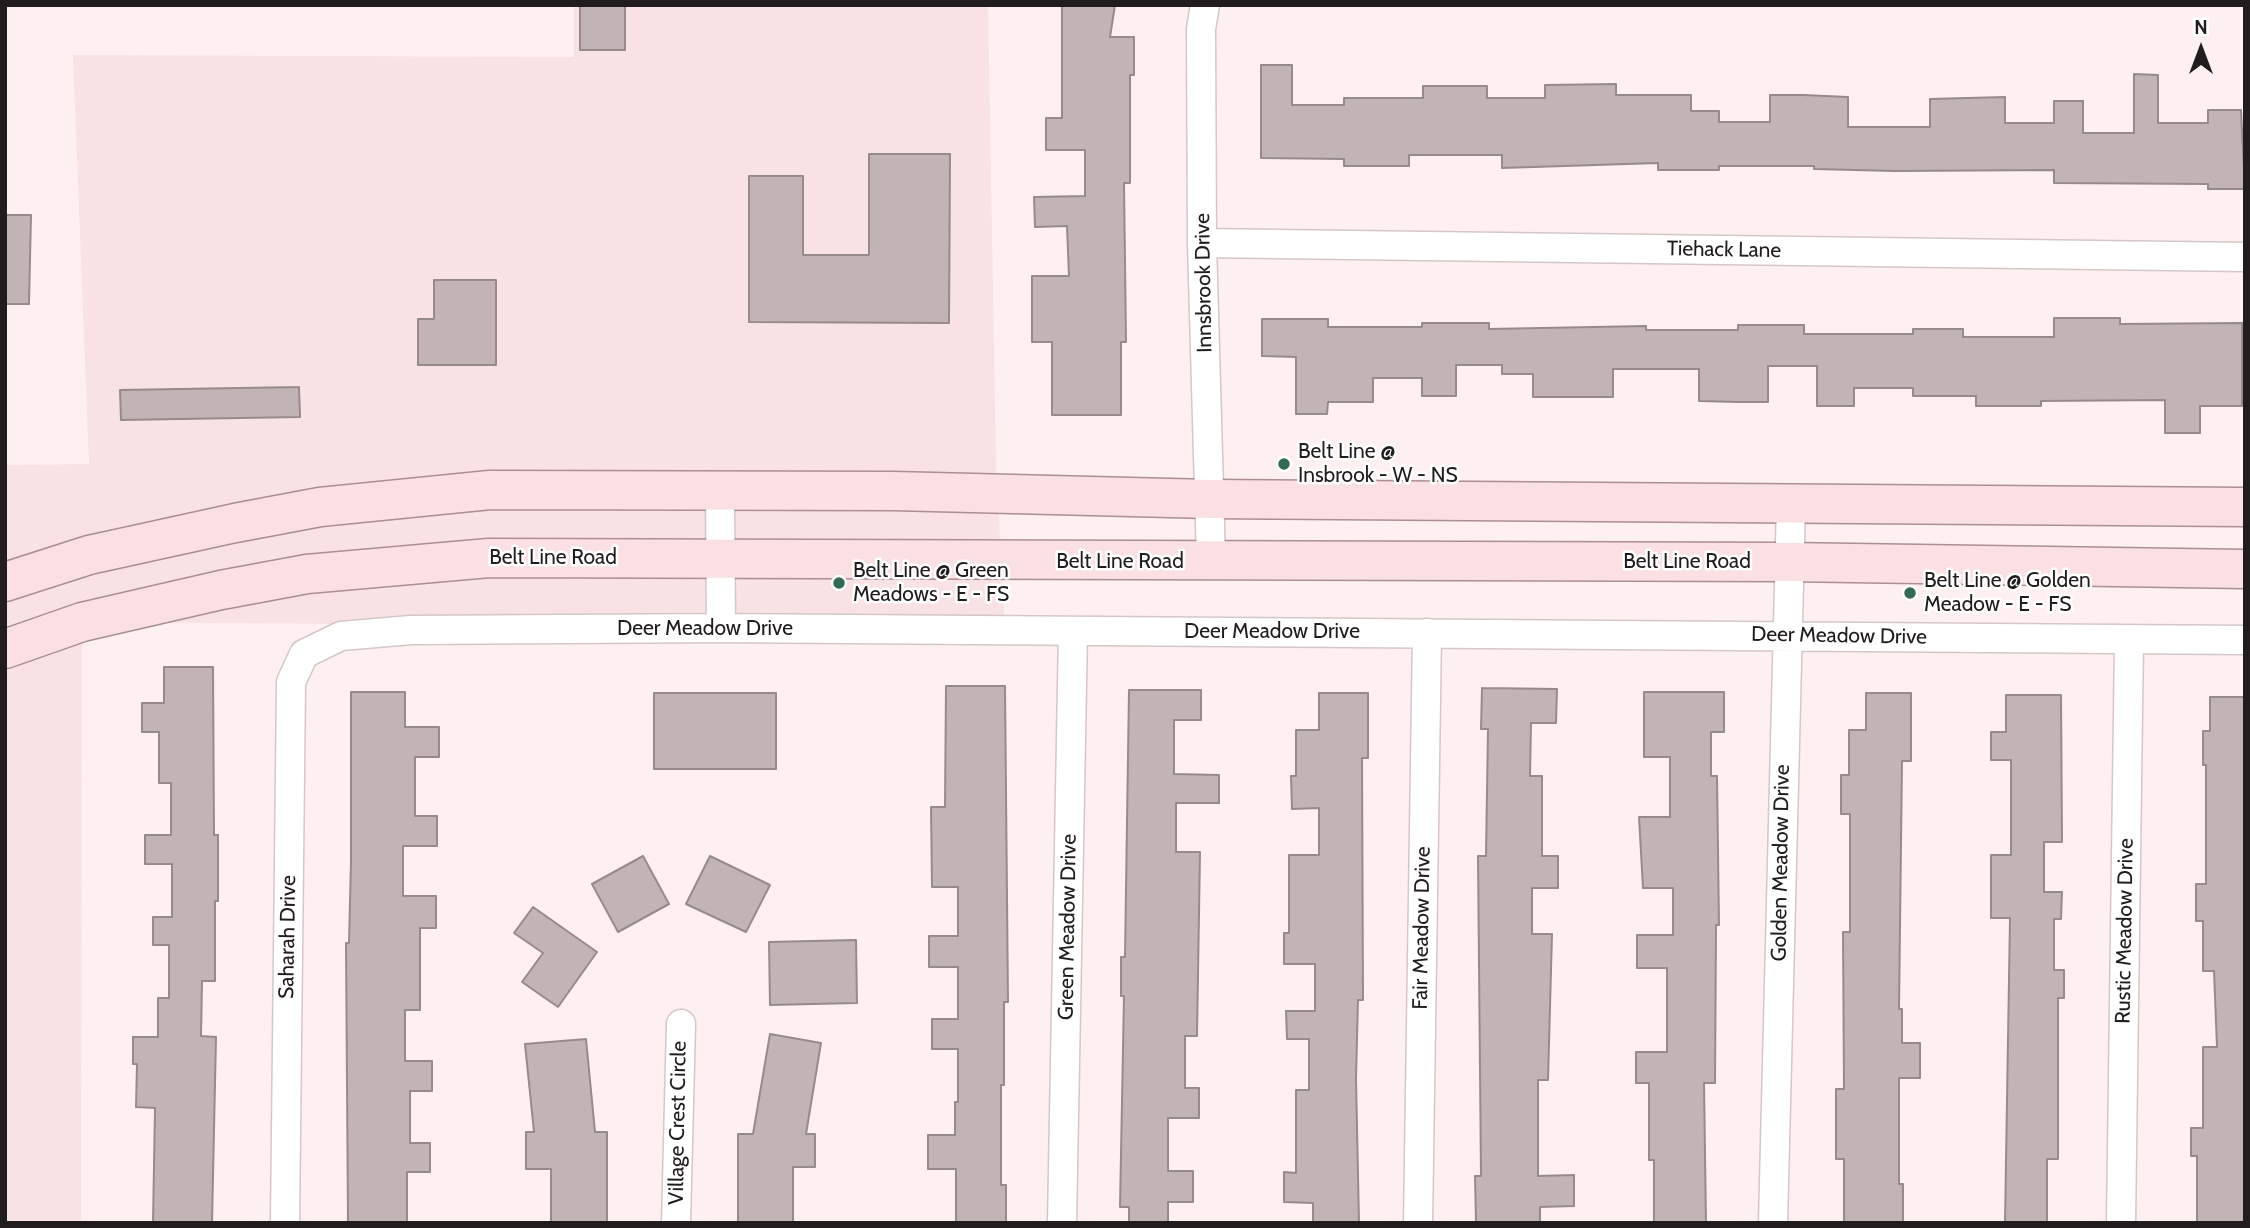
<!DOCTYPE html>
<style>
body{margin:0}
#map{position:relative;width:2250px;height:1228px;overflow:hidden;background:#fef0f0;font-family:Cabin,sans-serif}
canvas{display:block}
.frame{position:absolute;inset:0;border:7px solid #211c1d;pointer-events:none}
.north{position:absolute;left:2166px;top:14px;width:70px;height:70px;-webkit-text-stroke:5px #fff;paint-order:stroke;rotate:0deg;font-size:19px;font-weight:700;line-height:28px;text-align:center;color:#211c1d}
.north::after{content:'';display:block;margin:auto;width:24px;height:32px;background:#211c1d;clip-path:polygon(50% 0,100% 100%,50% 72%,0 100%)}
</style>
<div id="map">
<canvas width="2250" height="1228"></canvas>
<div class="frame"></div>
<div class="north">N</div>
</div>
<script>
const g = document.querySelector('canvas').getContext('2d');
g.lineJoin = 'round';
function fill(path, color) {
  g.fillStyle = color;
  g.fill(path, 'evenodd');
}
function toPath(rows) {
  const path = new Path2D();
  for (const r of rows) {
    path.moveTo(r[0], r[1]);
    for (let i = 2; i < r.length; i += 2) path.lineTo(r[i], r[i + 1]);
  }
  return path;
}
function strokePath(path, color, width, dash) {
  g.strokeStyle = color;
  g.lineWidth = width;
  g.lineCap = dash ? 'butt' : 'round';
  g.setLineDash(dash || []);
  g.stroke(path);
}
function label(font, color, halo, rows, align = 'center') {
  g.font = font + ' Cabin,sans-serif';
  g.lineWidth = 5;
  g.setLineDash([]);
  g.textBaseline = 'middle';
  g.strokeStyle = halo;
  g.fillStyle = color;
  for (const [text, x, y, turn = 0] of rows) {
    g.save();
    g.translate(x, y);
    g.rotate((+turn || 0) * Math.PI / 180);
    g.textAlign = isNaN(turn) ? turn : align;
    if (halo) g.strokeText(text, 0, 0);
    g.fillText(text, 0, 0);
    g.restore();
  }
}
fill(toPath([
 [574,5,988,5,996,464,1005,629,82,622,81,1223,5,1223,5,465,89,464,73,55,574,57]
]), '#f9e2e3');
const building = toPath([
 [580,5,625,5,625,50,580,50,580,5],
 [1062,5,1115,5,1110,37,1134,37,1134,75,1130,75,1130,183,1124,183,1126,342,1121,342,1121,415,1052,415,1052,342,1032,342,1032,276,1069,276,1067,226,1035,227,1034,197,1085,196,1085,150,1046,150,1046,118,1062,118,1062,5],
 [1261,65,1292,65,1292,105,1344,105,1344,98,1423,98,1423,86,1487,86,1487,98,1545,98,1545,85,1616,84,1616,95,1691,95,1691,111,1719,111,1719,122,1770,122,1770,95,1803,95,1848,97,1848,127,1930,127,1930,99,2005,97,2005,123,2054,123,2054,101,2083,101,2083,133,2134,133,2134,74,2158,75,2158,123,2208,123,2208,110,2241,110,2245,189,2208,189,2208,184,2054,183,2054,170,1895,171,1814,169,1814,166,1719,166,1719,170,1658,170,1658,163,1502,168,1502,155,1409,155,1409,166,1344,166,1344,159,1261,158,1261,65],
 [869,154,950,154,949,323,749,322,749,176,803,176,803,255,869,255,869,154],
 [5,215,31,215,29,304,5,304,5,215],
 [434,280,496,280,496,365,418,365,418,319,434,319,434,280],
 [2054,318,2120,318,2120,324,2242,323,2242,406,2200,406,2200,433,2165,433,2165,400,2041,401,2041,406,1976,406,1976,396,1913,396,1913,388,1854,388,1854,406,1817,406,1817,366,1768,366,1768,402,1738,402,1699,401,1699,369,1613,369,1613,397,1533,397,1533,374,1502,374,1502,365,1456,365,1456,396,1422,396,1422,378,1373,378,1373,402,1328,402,1327,414,1296,414,1296,357,1262,356,1262,319,1328,319,1328,327,1422,327,1422,323,1489,323,1489,329,1646,326,1646,330,1738,330,1738,325,1804,325,1804,334,1913,334,1913,329,1963,329,1963,337,2054,337,2054,318],
 [299,387,300,417,121,420,120,390,299,387],
 [164,667,213,667,214,835,218,835,218,901,215,901,215,981,202,981,201,1036,216,1037,212,1223,153,1223,155,1108,136,1107,137,1064,133,1064,133,1037,158,1037,158,998,169,998,169,945,153,945,153,917,172,917,172,864,145,864,145,835,171,835,171,783,159,783,159,732,142,732,142,703,164,703,164,667],
 [946,686,1005,686,1008,1002,1004,1002,1004,1085,1001,1085,1001,1185,1006,1185,1006,1223,956,1223,956,1169,928,1169,928,1135,955,1135,955,1102,958,1102,958,1049,932,1049,932,1019,958,1019,958,967,929,967,929,936,958,936,958,887,932,887,931,807,945,807,946,686],
 [1482,688,1557,689,1556,723,1531,723,1530,776,1542,776,1542,856,1558,856,1558,888,1532,888,1532,934,1552,934,1548,1080,1538,1080,1538,1176,1574,1175,1574,1206,1540,1207,1540,1223,1476,1223,1475,1176,1481,1176,1478,856,1486,856,1488,729,1481,729,1482,688],
 [1129,690,1201,690,1201,720,1174,720,1174,774,1219,775,1219,803,1176,803,1176,852,1200,852,1197,1036,1185,1036,1185,1088,1199,1088,1199,1118,1168,1118,1168,1171,1193,1171,1193,1202,1168,1202,1168,1223,1129,1223,1129,1207,1120,1207,1124,996,1121,996,1121,957,1125,957,1129,690],
 [351,692,405,692,405,727,439,727,439,757,415,757,415,816,437,816,437,846,403,846,403,896,436,896,436,928,420,928,420,1010,405,1010,405,1061,432,1061,432,1091,410,1091,410,1143,430,1143,430,1172,407,1172,407,1223,348,1223,346,943,349,943,351,861,351,692],
 [1644,692,1724,692,1724,732,1711,732,1711,776,1717,776,1719,925,1716,925,1715,1083,1704,1083,1706,1223,1654,1223,1654,1160,1649,1160,1649,1083,1636,1083,1636,1052,1667,1052,1667,968,1637,968,1637,935,1673,935,1673,888,1643,888,1639,817,1670,817,1670,757,1644,757,1644,692],
 [654,693,776,693,776,769,654,769,654,693],
 [1319,693,1368,693,1368,758,1362,758,1363,1000,1358,1000,1356,1078,1359,1223,1313,1223,1313,1203,1284,1202,1284,1172,1296,1173,1296,1090,1309,1090,1309,1039,1287,1039,1286,1011,1315,1011,1315,964,1284,964,1284,933,1289,933,1289,855,1319,855,1319,808,1292,809,1291,776,1296,776,1296,730,1319,730,1319,693],
 [1866,693,1911,693,1911,761,1902,761,1899,1009,1902,1009,1902,1043,1920,1043,1920,1078,1899,1078,1899,1184,1903,1184,1903,1223,1844,1223,1844,1159,1836,1159,1836,1089,1844,1089,1843,932,1850,932,1850,814,1841,814,1841,775,1849,775,1849,730,1866,730,1866,693],
 [2006,695,2061,695,2062,842,2044,842,2044,892,2062,892,2061,919,2054,919,2054,970,2064,970,2064,998,2058,998,2058,1159,2047,1159,2047,1223,2005,1223,2010,918,1991,918,1991,855,2011,855,2011,760,1991,760,1991,732,2006,732,2006,695],
 [2210,697,2245,697,2245,1223,2197,1223,2197,1156,2191,1156,2191,1128,2203,1128,2203,1047,2217,1047,2214,971,2203,971,2203,921,2196,921,2196,884,2206,884,2206,765,2203,765,2203,731,2210,731,2210,697],
 [643,856,669,904,618,932,592,884,643,856],
 [710,856,770,885,746,932,686,904,710,856],
 [533,907,597,952,558,1007,522,982,543,953,514,933,533,907],
 [856,940,857,1003,770,1005,769,942,856,940],
 [770,1034,821,1043,806,1134,815,1134,815,1167,793,1167,793,1223,738,1223,738,1134,753,1134,770,1034],
 [586,1039,595,1132,607,1132,607,1223,551,1223,551,1169,526,1169,526,1132,534,1132,525,1044,586,1039]
]);
fill(building, '#c2b4b5');
strokePath(building, '#978a8b', 2);
const minor = toPath([
 [1205,5,1201,29,1202,243,1211,561],
 [1202,243,2245,257],
 [720,491,721,628],
 [285,1223,291,682,304,654,341,636,411,630,721,628,2245,640],
 [676,1223,681,1024],
 [1062,1223,1073,631],
 [1418,1223,1427,633],
 [1773,1223,1791,503],
 [2121,1223,2129,640]
]);
const primary = toPath([
 [5,582,89,555,235,523,320,507,490,490,893,491,1210,499,2245,507],
 [5,649,82,622,221,590,307,574,489,558,1787,562,2245,569]
]);
strokePath(minor, '#d5c7c7', 31);
strokePath(primary, '#ab8e90', 41);
strokePath(minor, '#fff', 28);
strokePath(primary, '#fae0e2', 38);
for (const [x, y, r, color] of [
 [1284,464,7,"#326a52"],
 [839,583,7,"#326a52"],
 [1910,593,7,"#326a52"]
]) {
  const dot = new Path2D();
  dot.arc(x, y, r, 0, 2 * Math.PI);
  g.fillStyle = color;
  g.fill(dot);
  strokePath(dot, '#fff', 2.5);
}
label('21px', '#211c1d', '#fff', [
 ["Tiehack Lane",1724,250,1],
 ["Innsbrook Drive",1204,283,-91],
 ["Belt Line Road",553,558],
 ["Belt Line Road",1120,562],
 ["Belt Line Road",1687,562],
 ["Deer Meadow Drive",705,629],
 ["Deer Meadow Drive",1272,632],
 ["Deer Meadow Drive",1839,636,1],
 ["Golden Meadow Drive",1781,863,-89],
 ["Green Meadow Drive",1068,927,-89],
 ["Fair Meadow Drive",1422,928,-89],
 ["Rustic Meadow Drive",2125,931,-89],
 ["Saharah Drive",288,937,-89],
 ["Village Crest Circle",678,1123,-89]
]);
label('21px', '#211c1d', '#fff', [
 ["Belt Line @",1298,452],
 ["Insbrook - W - NS",1298,476],
 ["Belt Line @ Green",853,571],
 ["Meadows - E - FS",853,595],
 ["Belt Line @ Golden",1924,581],
 ["Meadow - E - FS",1924,605]
], 'left');
</script>
